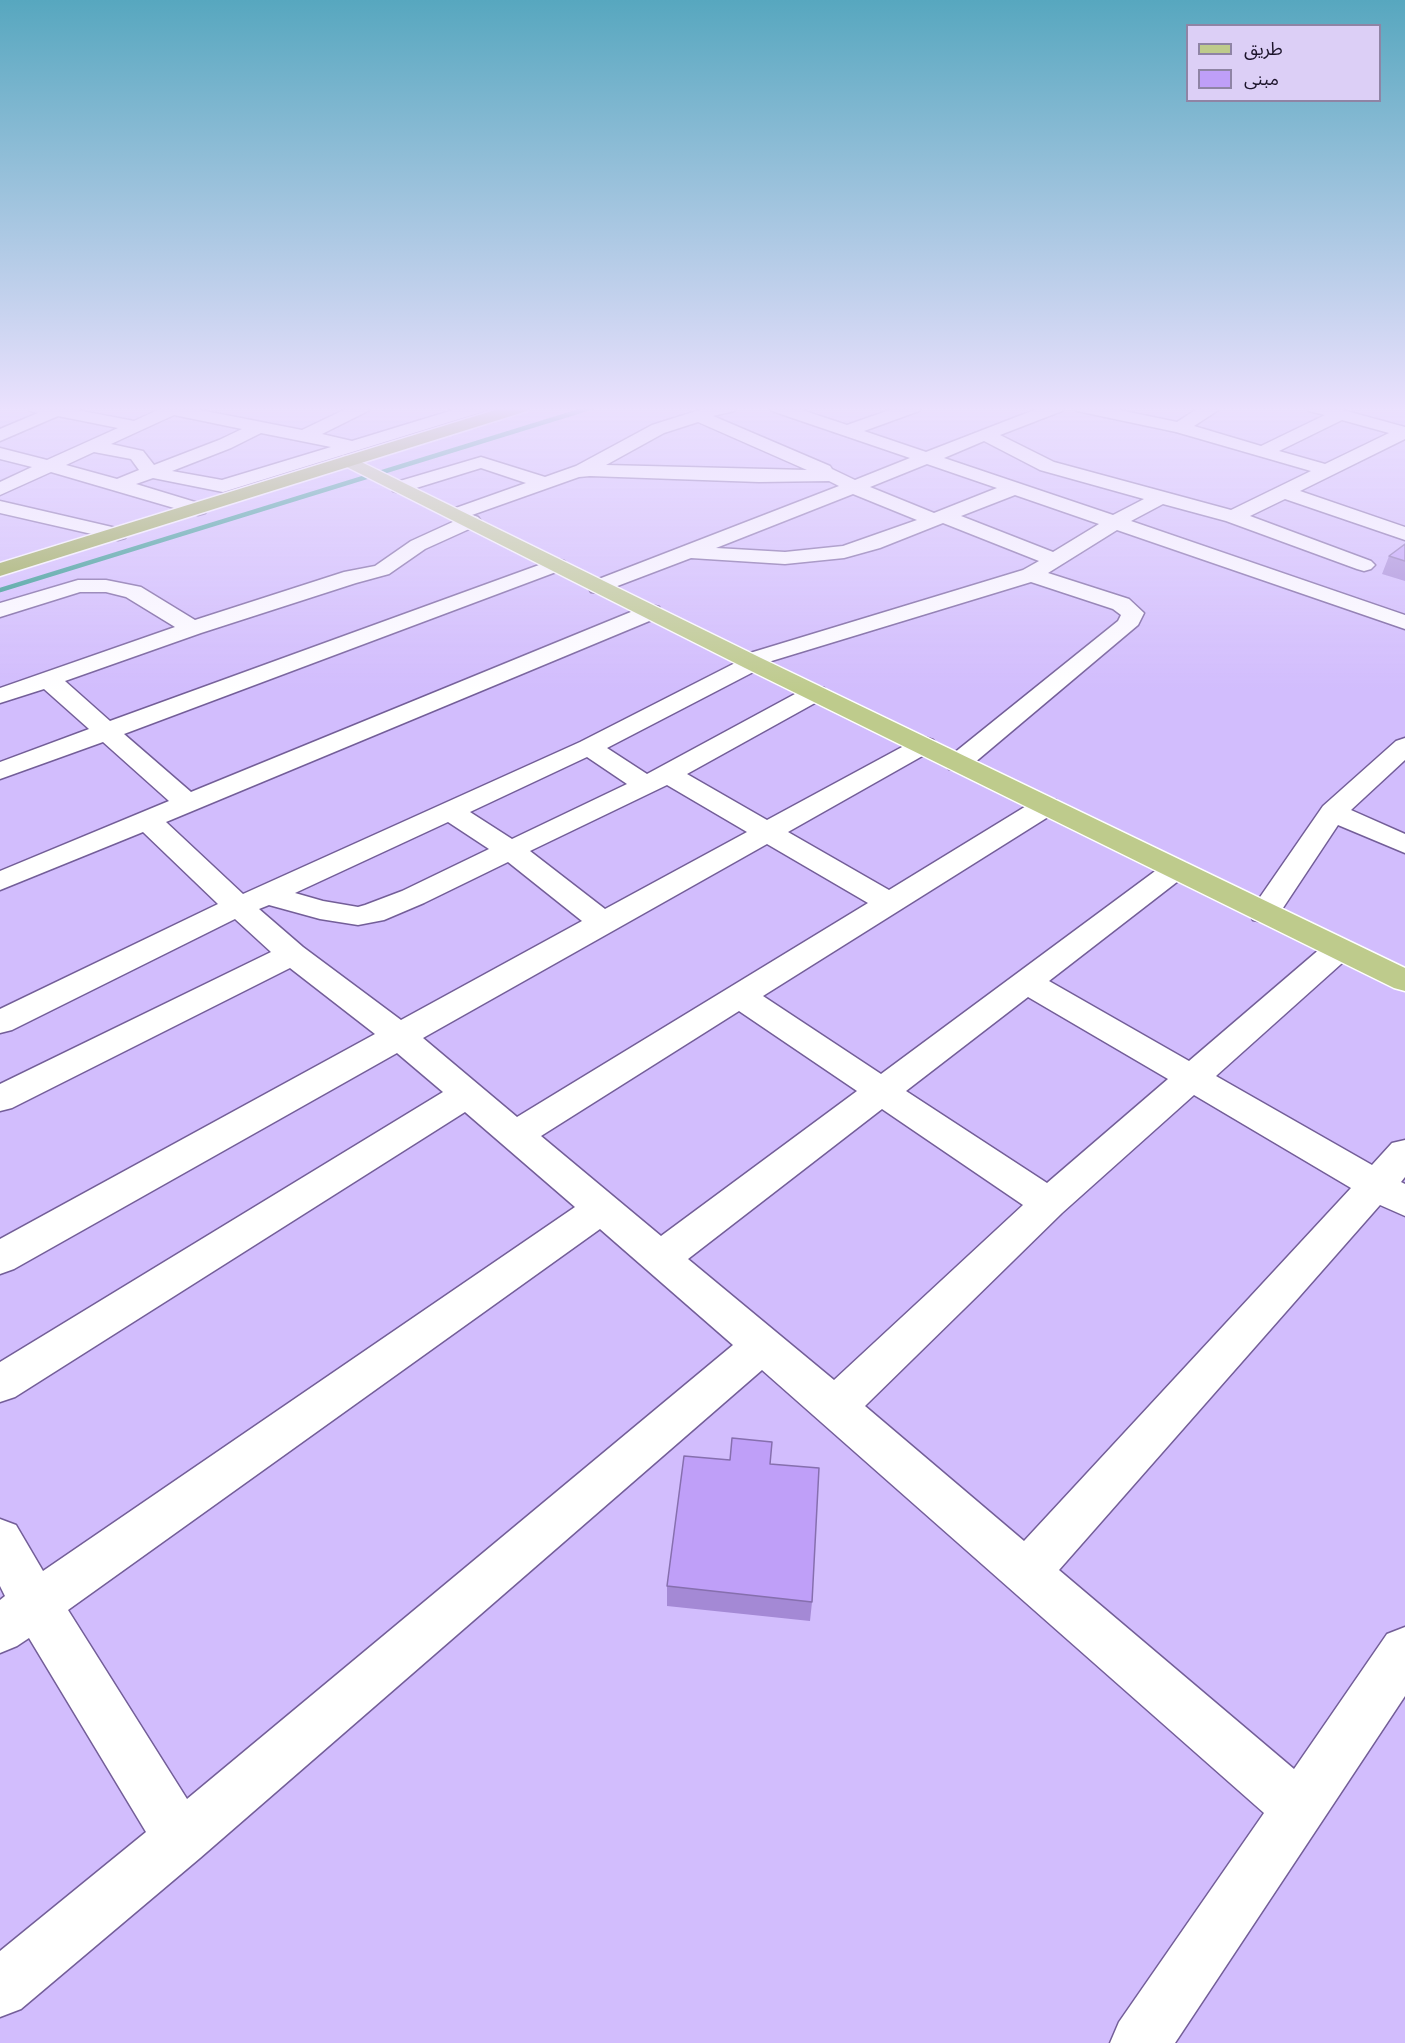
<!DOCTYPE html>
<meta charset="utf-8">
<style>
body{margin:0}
#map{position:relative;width:1405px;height:2043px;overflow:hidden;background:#d2bdfd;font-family:"Noto Sans","Noto Sans Arabic",sans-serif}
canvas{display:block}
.legend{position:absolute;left:1186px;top:24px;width:195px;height:78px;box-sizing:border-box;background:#dccff6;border:2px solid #8f84a5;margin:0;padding:8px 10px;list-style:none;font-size:18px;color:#1c142b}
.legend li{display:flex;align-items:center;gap:12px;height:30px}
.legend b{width:30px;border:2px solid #8f84a5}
</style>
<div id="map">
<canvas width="1405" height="2043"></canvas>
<ul class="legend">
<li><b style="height:8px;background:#becb8c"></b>طريق</li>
<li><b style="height:16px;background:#bf9ff8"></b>مبنى</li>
</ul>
</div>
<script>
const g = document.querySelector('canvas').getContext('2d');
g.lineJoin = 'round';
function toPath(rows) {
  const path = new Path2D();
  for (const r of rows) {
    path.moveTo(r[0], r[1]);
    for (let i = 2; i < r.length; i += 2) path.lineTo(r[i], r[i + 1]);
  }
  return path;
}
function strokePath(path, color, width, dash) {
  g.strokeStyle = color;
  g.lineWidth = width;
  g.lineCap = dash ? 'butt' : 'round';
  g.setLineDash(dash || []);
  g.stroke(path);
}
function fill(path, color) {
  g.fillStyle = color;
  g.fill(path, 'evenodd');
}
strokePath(toPath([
 [0,590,593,407]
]), '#1d9482', 4.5);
const minor = toPath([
 [28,407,73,407,72,409,134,421,164,407,185,407,302,430,350,407,370,407,368,411,322,434,352,441,463,407,487,407,485,411,223,492,153,478,136,484,205,505,208,509,205,513,198,515,51,472,0,495,0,482,32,467,0,459,0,448,47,460,118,428,58,416,0,441,0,429,38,413,30,411,28,407],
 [174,415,242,429,219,440,154,465,143,451,111,444,174,415],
 [261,433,331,447,222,480,172,471,231,448,261,433],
 [94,452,131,459,139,470,117,479,66,465,94,452],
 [709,407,736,407,734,411,713,416,830,466,832,469,855,480,910,458,772,411,770,407,793,407,847,425,898,407,921,407,919,411,864,431,926,452,1042,407,1064,407,1062,411,1000,435,1054,462,1231,510,1311,471,1176,432,1077,411,1075,407,1105,407,1177,422,1200,407,1219,407,1217,411,1194,426,1261,446,1325,415,1309,411,1307,407,1332,407,1405,427,1405,439,1300,491,1405,527,1405,540,1285,499,1250,516,1371,561,1375,565,1371,569,1364,571,1357,569,1226,521,1163,504,1131,521,1405,615,1405,629,1117,530,1048,573,1129,599,1144,613,1138,625,967,769,958,771,949,769,945,763,949,757,1118,621,1121,615,1113,609,1031,582,765,663,761,668,607,748,647,774,806,688,815,686,824,688,827,693,824,698,687,774,767,820,915,740,924,737,933,740,937,745,933,750,788,832,889,890,1036,800,1046,798,1056,800,1060,806,1056,812,763,996,881,1074,1166,863,1176,860,1186,863,1191,869,1186,875,1049,981,1189,1061,1328,942,1339,939,1350,942,1355,949,1350,956,1216,1076,1372,1165,1392,1143,1405,1140,1405,1177,1401,1182,1405,1184,1405,1216,1380,1205,1059,1570,1294,1769,1387,1634,1405,1627,1405,1696,1175,2043,1110,2043,1119,2022,1264,1813,762,1370,200,1858,21,2009,0,2017,0,1951,146,1832,29,1638,17,1646,0,1653,0,1600,5,1596,0,1586,0,1519,16,1525,43,1571,575,1207,465,1112,15,1397,0,1402,0,1362,443,1092,397,1053,14,1269,0,1274,0,1239,375,1034,290,968,12,1108,0,1111,0,1084,271,952,235,919,12,1030,0,1033,0,1009,218,904,143,832,0,890,0,871,169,801,103,742,0,779,0,762,89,729,44,689,0,703,0,688,175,627,126,597,106,592,80,592,0,617,0,603,78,580,106,580,141,587,195,620,344,572,375,566,411,541,457,520,450,518,447,514,450,510,526,483,481,468,400,493,393,491,391,487,393,483,481,457,545,477,576,466,652,425,709,407],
 [1342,420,1389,433,1325,464,1279,451,1342,420],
 [698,422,807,470,606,465,664,433,698,422],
 [984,441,1040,470,1144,499,1113,515,944,458,984,441],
 [927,464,997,488,934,513,870,487,927,464],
 [590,476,759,482,829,481,839,486,591,582,588,587,591,592,599,593,691,558,785,564,844,558,880,548,943,523,1039,561,1023,570,740,656,737,662,580,742,243,894,166,822,659,617,662,612,659,607,651,605,643,607,191,792,124,734,564,569,568,565,564,561,557,559,550,561,110,721,65,681,201,633,356,583,389,574,425,549,478,525,481,521,478,517,472,515,579,477,590,476],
 [853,494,917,520,843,546,785,552,716,548,853,494],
 [1015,495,1099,524,1053,552,961,516,1015,495],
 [587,757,627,784,512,839,470,812,587,757],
 [667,785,747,832,605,909,530,851,667,785],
 [448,822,489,849,402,891,365,905,358,907,323,901,295,893,448,822],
 [767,844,868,903,517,1117,423,1038,767,844],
 [508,862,582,921,401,1020,303,947,259,909,269,905,320,919,358,925,384,920,424,903,508,862],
 [1028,997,1168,1079,1047,1183,906,1091,1028,997],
 [739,1011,857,1091,661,1236,541,1136,739,1011],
 [1194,1095,1351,1188,1024,1541,865,1406,1062,1213,1194,1095],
 [882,1109,1023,1205,834,1380,688,1259,882,1109],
 [600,1229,733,1345,187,1799,68,1610,600,1229],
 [0,501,125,530,128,534,125,538,118,540,0,513,0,501],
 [1405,738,1405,760,1351,810,1405,834,1405,853,1338,825,1275,920,1264,922,1253,920,1249,913,1323,806,1396,741,1405,738]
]);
const major = toPath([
 [349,456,761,658,1405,968,1405,991,1394,988,745,668,343,465,340,461,343,457,349,456]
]);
const highway = toPath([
 [505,407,529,407,527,411,0,576,0,563,505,407]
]);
strokePath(minor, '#735e98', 3);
strokePath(major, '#fff', 3);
strokePath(highway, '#fff', 3);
fill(minor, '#fff');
fill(major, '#becb8c');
fill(highway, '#93a83f');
fill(toPath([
 [1405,544,1405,581,1382,574,1389,556],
 [771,1464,812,1602,810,1621,667,1606,667,1586]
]), '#a489d5');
const building = toPath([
 [1405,544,1405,561,1389,556,1405,544],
 [732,1438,772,1442,770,1464,819,1468,812,1602,667,1586,684,1456,730,1460,732,1438]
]);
fill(building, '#bf9ff8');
strokePath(building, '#866fae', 1.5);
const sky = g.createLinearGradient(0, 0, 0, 693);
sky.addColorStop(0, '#57a7bf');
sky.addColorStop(0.59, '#ebe1fe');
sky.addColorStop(1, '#ebe1fe00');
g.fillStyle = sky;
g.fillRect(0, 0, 1405, 693);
</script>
